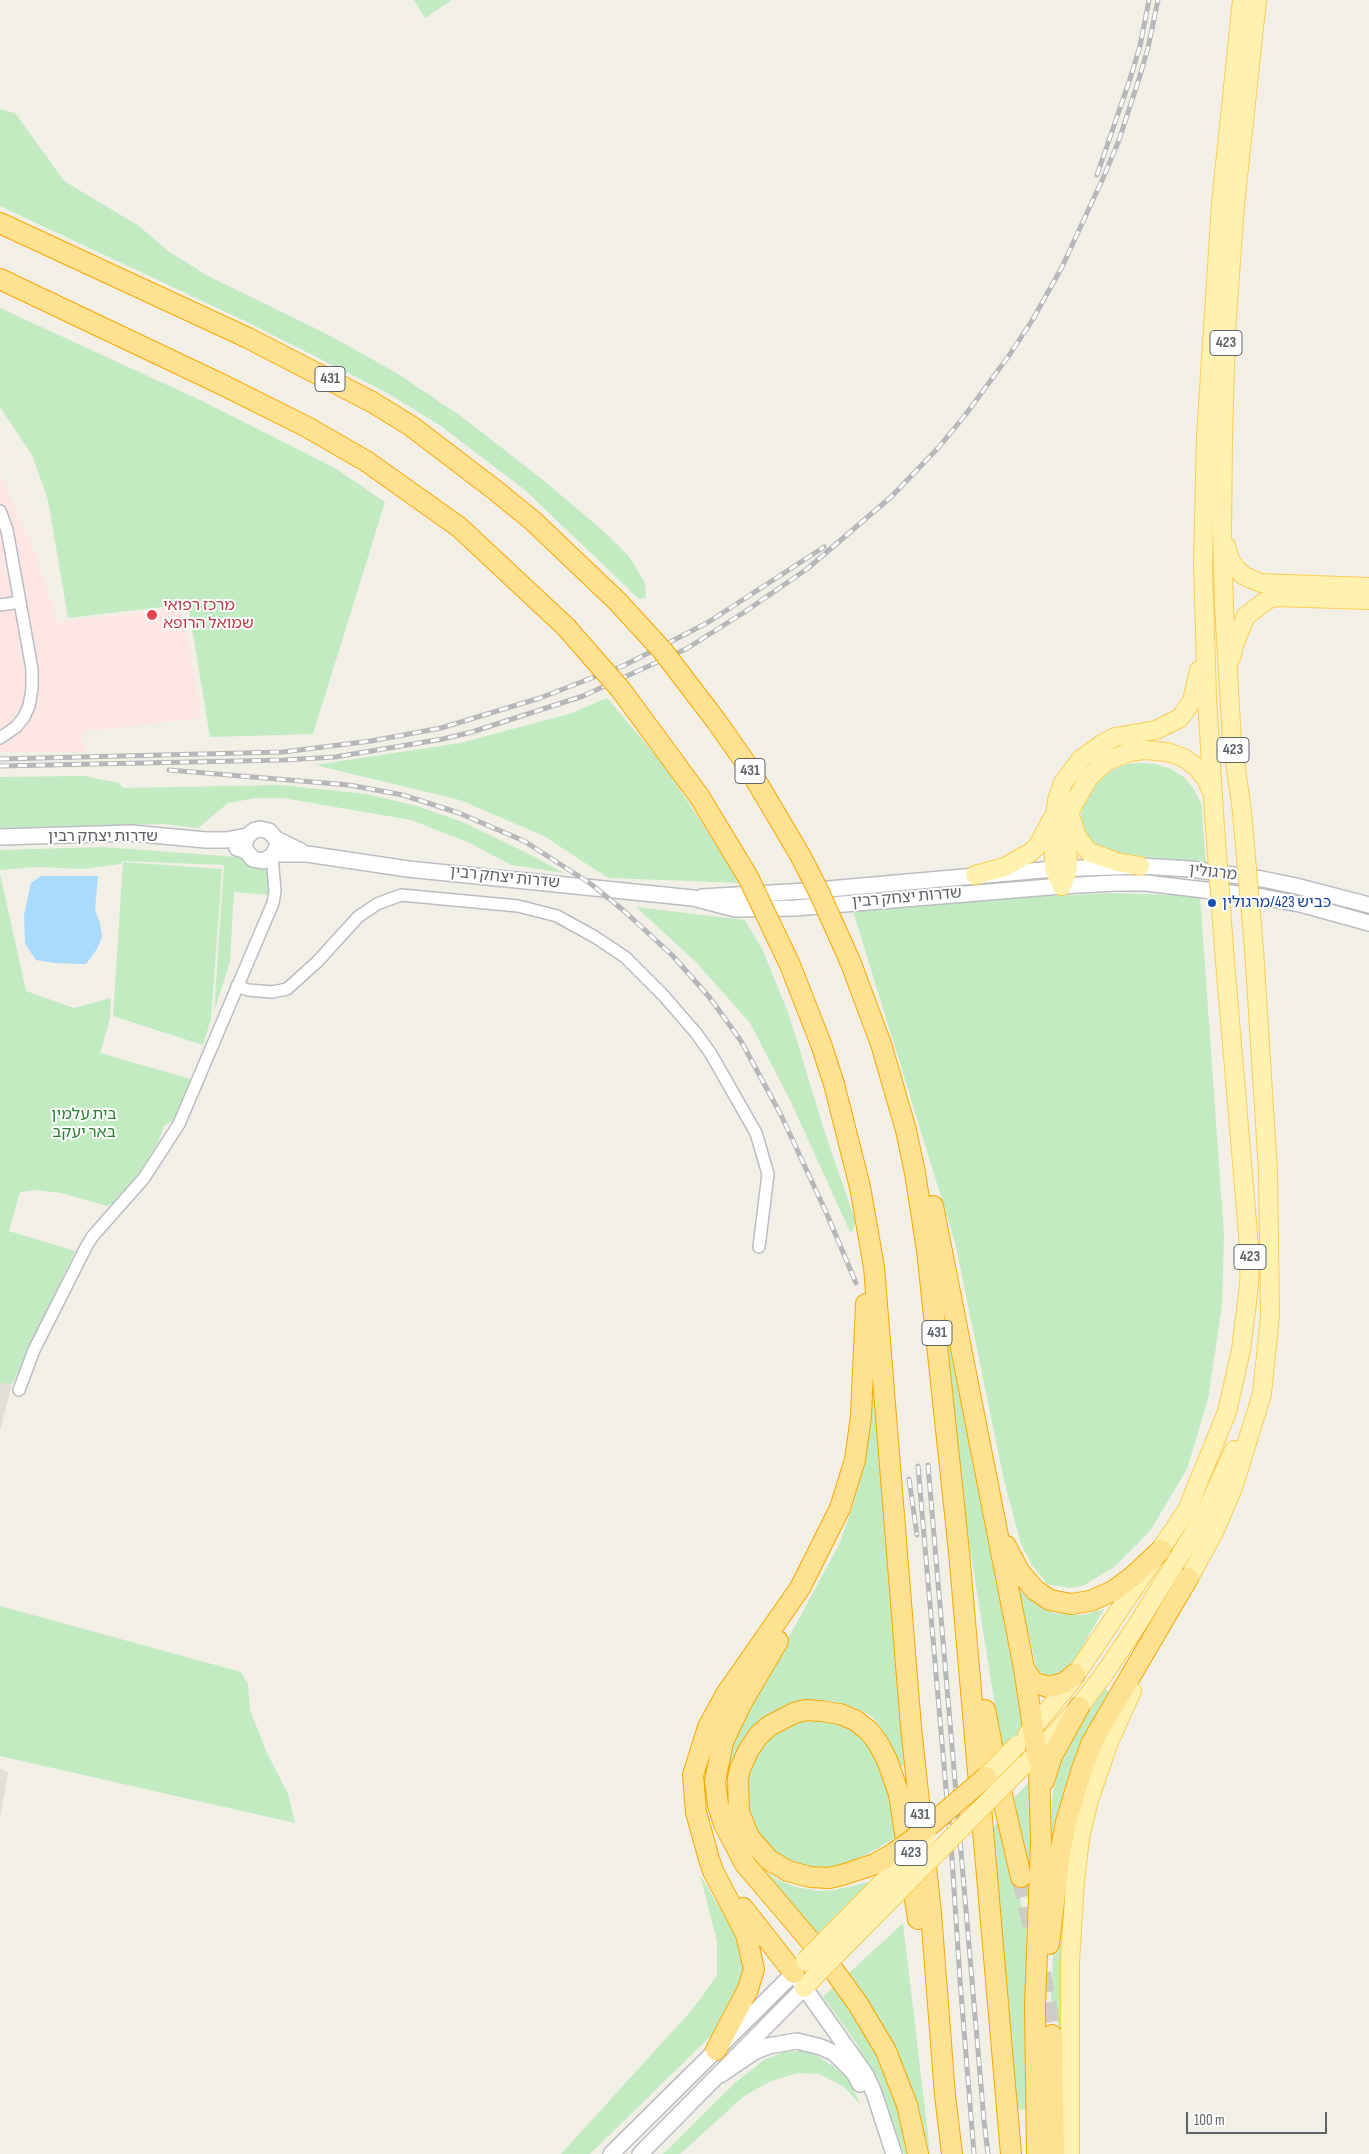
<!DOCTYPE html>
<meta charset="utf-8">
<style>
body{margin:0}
#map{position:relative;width:1369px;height:2154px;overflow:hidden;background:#f2efe7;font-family:"Sofia Sans Condensed",sans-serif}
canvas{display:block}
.scale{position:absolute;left:1186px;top:2112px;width:141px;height:22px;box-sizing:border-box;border:2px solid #5e6368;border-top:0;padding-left:6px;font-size:15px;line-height:18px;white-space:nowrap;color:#5e6368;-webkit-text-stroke:4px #fff;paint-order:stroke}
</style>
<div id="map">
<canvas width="1369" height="2154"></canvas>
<div class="scale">100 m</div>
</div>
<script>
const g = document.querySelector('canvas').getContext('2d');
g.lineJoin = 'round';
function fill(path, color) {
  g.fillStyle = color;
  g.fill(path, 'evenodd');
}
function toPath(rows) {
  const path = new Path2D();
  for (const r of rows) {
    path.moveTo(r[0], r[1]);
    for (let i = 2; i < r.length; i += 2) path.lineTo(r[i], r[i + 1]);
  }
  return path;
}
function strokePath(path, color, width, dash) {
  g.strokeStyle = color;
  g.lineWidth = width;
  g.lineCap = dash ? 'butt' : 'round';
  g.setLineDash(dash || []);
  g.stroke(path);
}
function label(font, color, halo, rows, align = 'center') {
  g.font = font + ' "Sofia Sans Condensed","Noto Sans Hebrew",sans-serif';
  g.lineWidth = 4;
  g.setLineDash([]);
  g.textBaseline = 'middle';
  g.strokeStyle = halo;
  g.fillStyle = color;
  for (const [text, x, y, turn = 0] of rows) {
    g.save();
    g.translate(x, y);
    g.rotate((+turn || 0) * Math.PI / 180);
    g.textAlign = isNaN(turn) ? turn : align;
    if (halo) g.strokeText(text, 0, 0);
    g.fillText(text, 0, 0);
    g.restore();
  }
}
fill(toPath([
 [0,1383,12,1384,0,1431],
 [0,1768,8,1772,0,1817]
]), '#e2ded5');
fill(toPath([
 [0,474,32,545,58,622,182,607,201,718,81,732,84,752,0,752]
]), '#fee6e4');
fill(toPath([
 [414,0,452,0,425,18],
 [0,109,15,113,64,181,139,226,168,251,208,276,325,333,395,372,462,417,543,480,600,528,628,555,645,583,646,598,639,599,525,490,438,424,382,390,245,321,0,206],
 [0,308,200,400,335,468,385,502,313,734,210,737,188,604,68,618,48,500,32,455,0,407],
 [607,698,663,764,741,883,608,878,544,836,460,800,315,765,460,743,569,714],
 [1142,763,1156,764,1171,769,1185,778,1194,789,1201,803,1206,864,1120,854,1106,850,1086,838,1082,829,1081,817,1083,804,1091,790,1102,777,1115,769,1128,764],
 [84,776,119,783,123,788,280,785,366,794,417,806,465,823,527,853,564,873,511,865,470,843,411,820,283,798,256,798,228,803,198,828,164,824,0,828,0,777],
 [104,847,276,860,273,881,267,895,234,892,230,962,214,1012,224,865,122,861,121,864,83,869,36,867,0,870,0,850],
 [123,862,222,869,211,1019,203,1045,113,1016],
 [0,874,26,991,74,1008,111,998,110,1019,100,1053,191,1079,177,1118,164,1126,158,1143,137,1176,113,1203,107,1206,61,1193,37,1190,20,1192,9,1231,75,1251,12,1384,0,1383],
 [1113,893,1200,896,1224,1236,1222,1306,1208,1399,1187,1469,1150,1531,1114,1567,1083,1586,1068,1588,1047,1584,1032,1565,1021,1544,1004,1480,955,1242,853,911,986,899],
 [636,907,745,920,763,951,789,1015,825,1133,856,1223,851,1234,791,1102,750,1023,696,962],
 [942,1321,951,1321,1028,1724,1002,1750,960,1485],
 [879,1387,908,1764,900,1767,885,1734,873,1717,857,1708,833,1701,805,1700,786,1706,766,1718,732,1774,720,1773,744,1715,777,1659,839,1545,853,1505,861,1468,868,1388],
 [1018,1589,1035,1603,1053,1613,1084,1615,1104,1609,1069,1670,1058,1677,1046,1675,1037,1670],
 [0,1606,241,1672,248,1684,250,1710,267,1753,288,1794,295,1823,0,1756],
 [1103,1685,1110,1695,1055,1850,1049,1849,1052,1800,1061,1752],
 [807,1719,838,1723,851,1728,863,1737,879,1763,891,1796,898,1836,873,1851,840,1867,812,1868,792,1863,774,1853,757,1832,748,1810,748,1772,764,1742,785,1726],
 [1033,1778,1033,1859,1028,1875,1011,1801],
 [1000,1818,1026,1922,1030,2110,1016,2109,992,1830],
 [756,1865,776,1879,796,1887,819,1891,835,1890,874,1881,816,1935],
 [700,1875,742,1946,745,1978,722,2025,590,2154,561,2154,691,2011,717,1976,717,1941],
 [1064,1876,1070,1877,1064,2022,1060,2032,1051,1999,1053,1956],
 [903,1923,930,2152,901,2067,848,1974],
 [835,1985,875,2049,897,2108,908,2154,904,2154,878,2079,854,2040,823,1997],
 [802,2051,815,2055,833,2066,847,2078,861,2105,843,2086,819,2074,797,2073,769,2082,744,2096,680,2154,663,2154,736,2082,764,2060,784,2052]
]), '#c2ebc2');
fill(toPath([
 [41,876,98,876,95,910,100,923,102,937,97,949,86,964,54,963,36,960,25,944,24,915,31,883]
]), '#aadbff');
strokePath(toPath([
 [1021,1877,1034,1932],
 [1041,1973,1052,2035]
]), '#cdccc7', 20, [20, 10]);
const minor = toPath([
 [0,511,7,530,20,602,32,669,32,689,29,706,24,717,16,727,0,738],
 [0,605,20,602],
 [237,986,248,990,272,992,287,989,317,962,358,917,377,904,401,895,518,906,557,916,595,937,625,957,663,995,696,1033,711,1054,756,1133,768,1174,759,1247],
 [19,1390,34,1350,86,1247,92,1237,144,1178,179,1124,273,903,275,891,272,856]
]);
const secondary = toPath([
 [0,837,131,833,206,840,226,840,247,836],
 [237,848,246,851,253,859,263,861,272,856,277,847],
 [246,851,244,846,247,836,255,830,260,829,269,831,276,839,301,851],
 [274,854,307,854,408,869,693,898,735,909,795,908,1062,886,1115,883,1146,883,1263,897,1304,905,1369,923],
 [702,897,806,891,1054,869,1140,866,1191,869,1262,879,1296,886,1369,905],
 [720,2075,754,2052,768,2046,797,2041,821,2047,834,2053,854,2073,860,2084],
 [611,2154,794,1973,866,2075,874,2093,894,2154],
 [640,2154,804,1988]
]);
const primary = toPath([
 [1226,546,1230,560,1236,568,1244,576,1261,583,1369,587],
 [1231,658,1235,642,1246,616,1267,600,1276,597,1369,600],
 [1242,812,1232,740,1224,606,1222,535,1223,438,1226,331,1235,205,1257,0],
 [1214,813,1207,698,1203,563,1206,437,1221,204,1242,0],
 [1072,821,1077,837,1089,852,1117,862,1140,866],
 [975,875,1005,867,1031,852,1038,845,1052,819],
 [1062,886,1054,869,1054,826,1057,800,1063,783,1081,759,1102,744,1115,737,1156,730,1180,718,1192,701,1199,670],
 [1062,886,1068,868,1067,833,1068,819,1072,807,1089,777,1107,761,1130,752,1144,750,1168,752,1184,758,1195,766,1205,777,1211,790],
 [1183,1589,1214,1532,1233,1488,1262,1394,1270,1316,1268,1171,1254,949],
 [1027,1735,1070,1683,1187,1510,1227,1412,1241,1350,1249,1286,1250,1258,1224,949],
 [1029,1761,1079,1707,1104,1674,1139,1622,1203,1518,1234,1450],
 [804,1988,816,1975],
 [1070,2154,1070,1961,1075,1881,1080,1838,1089,1800,1109,1742,1132,1691]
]);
const motorway = toPath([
 [0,223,248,338,372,402,411,426,495,490,533,521,617,601],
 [0,279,223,385,307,427,366,461,459,527,566,627],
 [850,961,881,1044,906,1130,915,1173,927,1250,959,1552,1011,2154],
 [790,965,821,1044,834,1084,860,1187,874,1267,911,1727,931,1913,945,2095,952,2154],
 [933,1206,1024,1668,1039,1769,1041,1842,1035,2006,1037,2154],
 [1006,1546,1019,1571,1035,1590,1050,1600,1071,1604,1090,1601,1113,1591,1132,1577,1161,1550],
 [778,1641,741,1704,723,1742,715,1781,718,1805,724,1824,745,1864,824,1957,858,2004,886,2051,907,2105,918,2154],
 [1024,1668,1033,1682,1048,1687,1064,1683,1075,1674],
 [985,1710,1003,1800,1021,1877],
 [1044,1781,1052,1756,1079,1707],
 [842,1875,829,1878,810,1877,788,1871,769,1860,749,1837,739,1812,738,1779,740,1769,748,1751,758,1736,769,1726,794,1713,806,1710,821,1711,840,1714,855,1720,869,1731,878,1743,887,1760,899,1794,918,1919],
 [743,1908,794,1973],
 [1049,1944,1060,1853,1066,1822,1082,1769,1092,1742,1188,1578],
 [1052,2035,1054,2154],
 [716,2050,748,1989,754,1969,746,1934,713,1871,709,1859,696,1812,693,1775,708,1727,726,1694,800,1588,840,1508,855,1460,861,1416,866,1304]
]);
strokePath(minor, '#b9bdc1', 14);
strokePath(secondary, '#babec3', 18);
strokePath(primary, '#fecc54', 20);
strokePath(motorway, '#f9a800', 22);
strokePath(minor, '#fff', 11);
strokePath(secondary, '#fff', 15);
strokePath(primary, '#fff1af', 18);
strokePath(motorway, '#ffe291', 20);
const rail = toPath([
 [1097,175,1130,79,1140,46,1149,0],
 [0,759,283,752,371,741,441,728,540,698,625,665,707,623,824,547],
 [0,766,284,760,335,757,443,739,472,732,583,696,686,649,743,613,807,569,891,497,939,447,966,414,1008,357,1033,319,1062,267,1104,176,1119,140,1138,82,1148,48,1158,0],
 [169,770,349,785,403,795,459,813,524,841,591,884,623,910,673,956,710,998,741,1041,781,1115,826,1212,856,1283],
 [928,1465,984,2121,988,2154],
 [918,1466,952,1858,960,1980,974,2154],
 [909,1479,917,1535]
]);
strokePath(rail, '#b6b7b8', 5);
strokePath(rail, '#fff', 3, [9]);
const primaryBridge = toPath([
 [1242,812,1254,949],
 [1214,813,1224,949],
 [977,1786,1017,1745],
 [805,1961,927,1837],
 [816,1975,1022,1767]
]);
const motorwayBridge = toPath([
 [617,601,662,650,717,722,745,762,800,855,819,892,850,961],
 [566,627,621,690,699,796,748,877,790,965],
 [842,1875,875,1864,894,1853,916,1837,986,1777]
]);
strokePath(primaryBridge, '#fecc54', 20, []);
strokePath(motorwayBridge, '#f9a800', 22, []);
strokePath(primaryBridge, '#fff1af', 18);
strokePath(motorwayBridge, '#ffe291', 20);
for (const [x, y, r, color] of [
 [152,615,6,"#e0444e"],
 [1212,903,5,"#1a4fb4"]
]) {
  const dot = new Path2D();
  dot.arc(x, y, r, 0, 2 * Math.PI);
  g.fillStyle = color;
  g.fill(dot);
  strokePath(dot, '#fff', 2);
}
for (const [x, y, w] of [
 [1226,343,32],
 [330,379,30],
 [1233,750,32],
 [750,771,30],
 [1250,1257,32],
 [937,1333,30],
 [920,1815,30],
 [911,1853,32]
]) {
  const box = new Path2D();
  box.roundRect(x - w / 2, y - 12.5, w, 25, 4);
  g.fillStyle = '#fff';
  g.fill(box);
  strokePath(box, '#5e6368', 1);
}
label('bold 15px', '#5e6368', null, [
 ["423",1226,343],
 ["431",330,379],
 ["423",1233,750],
 ["431",750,771],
 ["423",1250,1257],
 ["431",937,1333],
 ["431",920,1815],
 ["423",911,1853]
]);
label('16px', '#be3a42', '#fff', [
 ["מרכז רפואי",163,606],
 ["שמואל הרופא",163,624]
], 'left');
label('16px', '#5e6368', '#fff', [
 ["שדרות יצחק רבין",103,837],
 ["מרגולין",1213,873,7],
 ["שדרות יצחק רבין",505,878,6],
 ["שדרות יצחק רבין",907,898,-5]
]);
label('16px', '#164399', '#fff', [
 ["כביש 423/מרגולין",1222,903]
], 'left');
label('16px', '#2c8130', '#fff', [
 ["בית עלמין",84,1115],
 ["באר יעקב",84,1133]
]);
</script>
